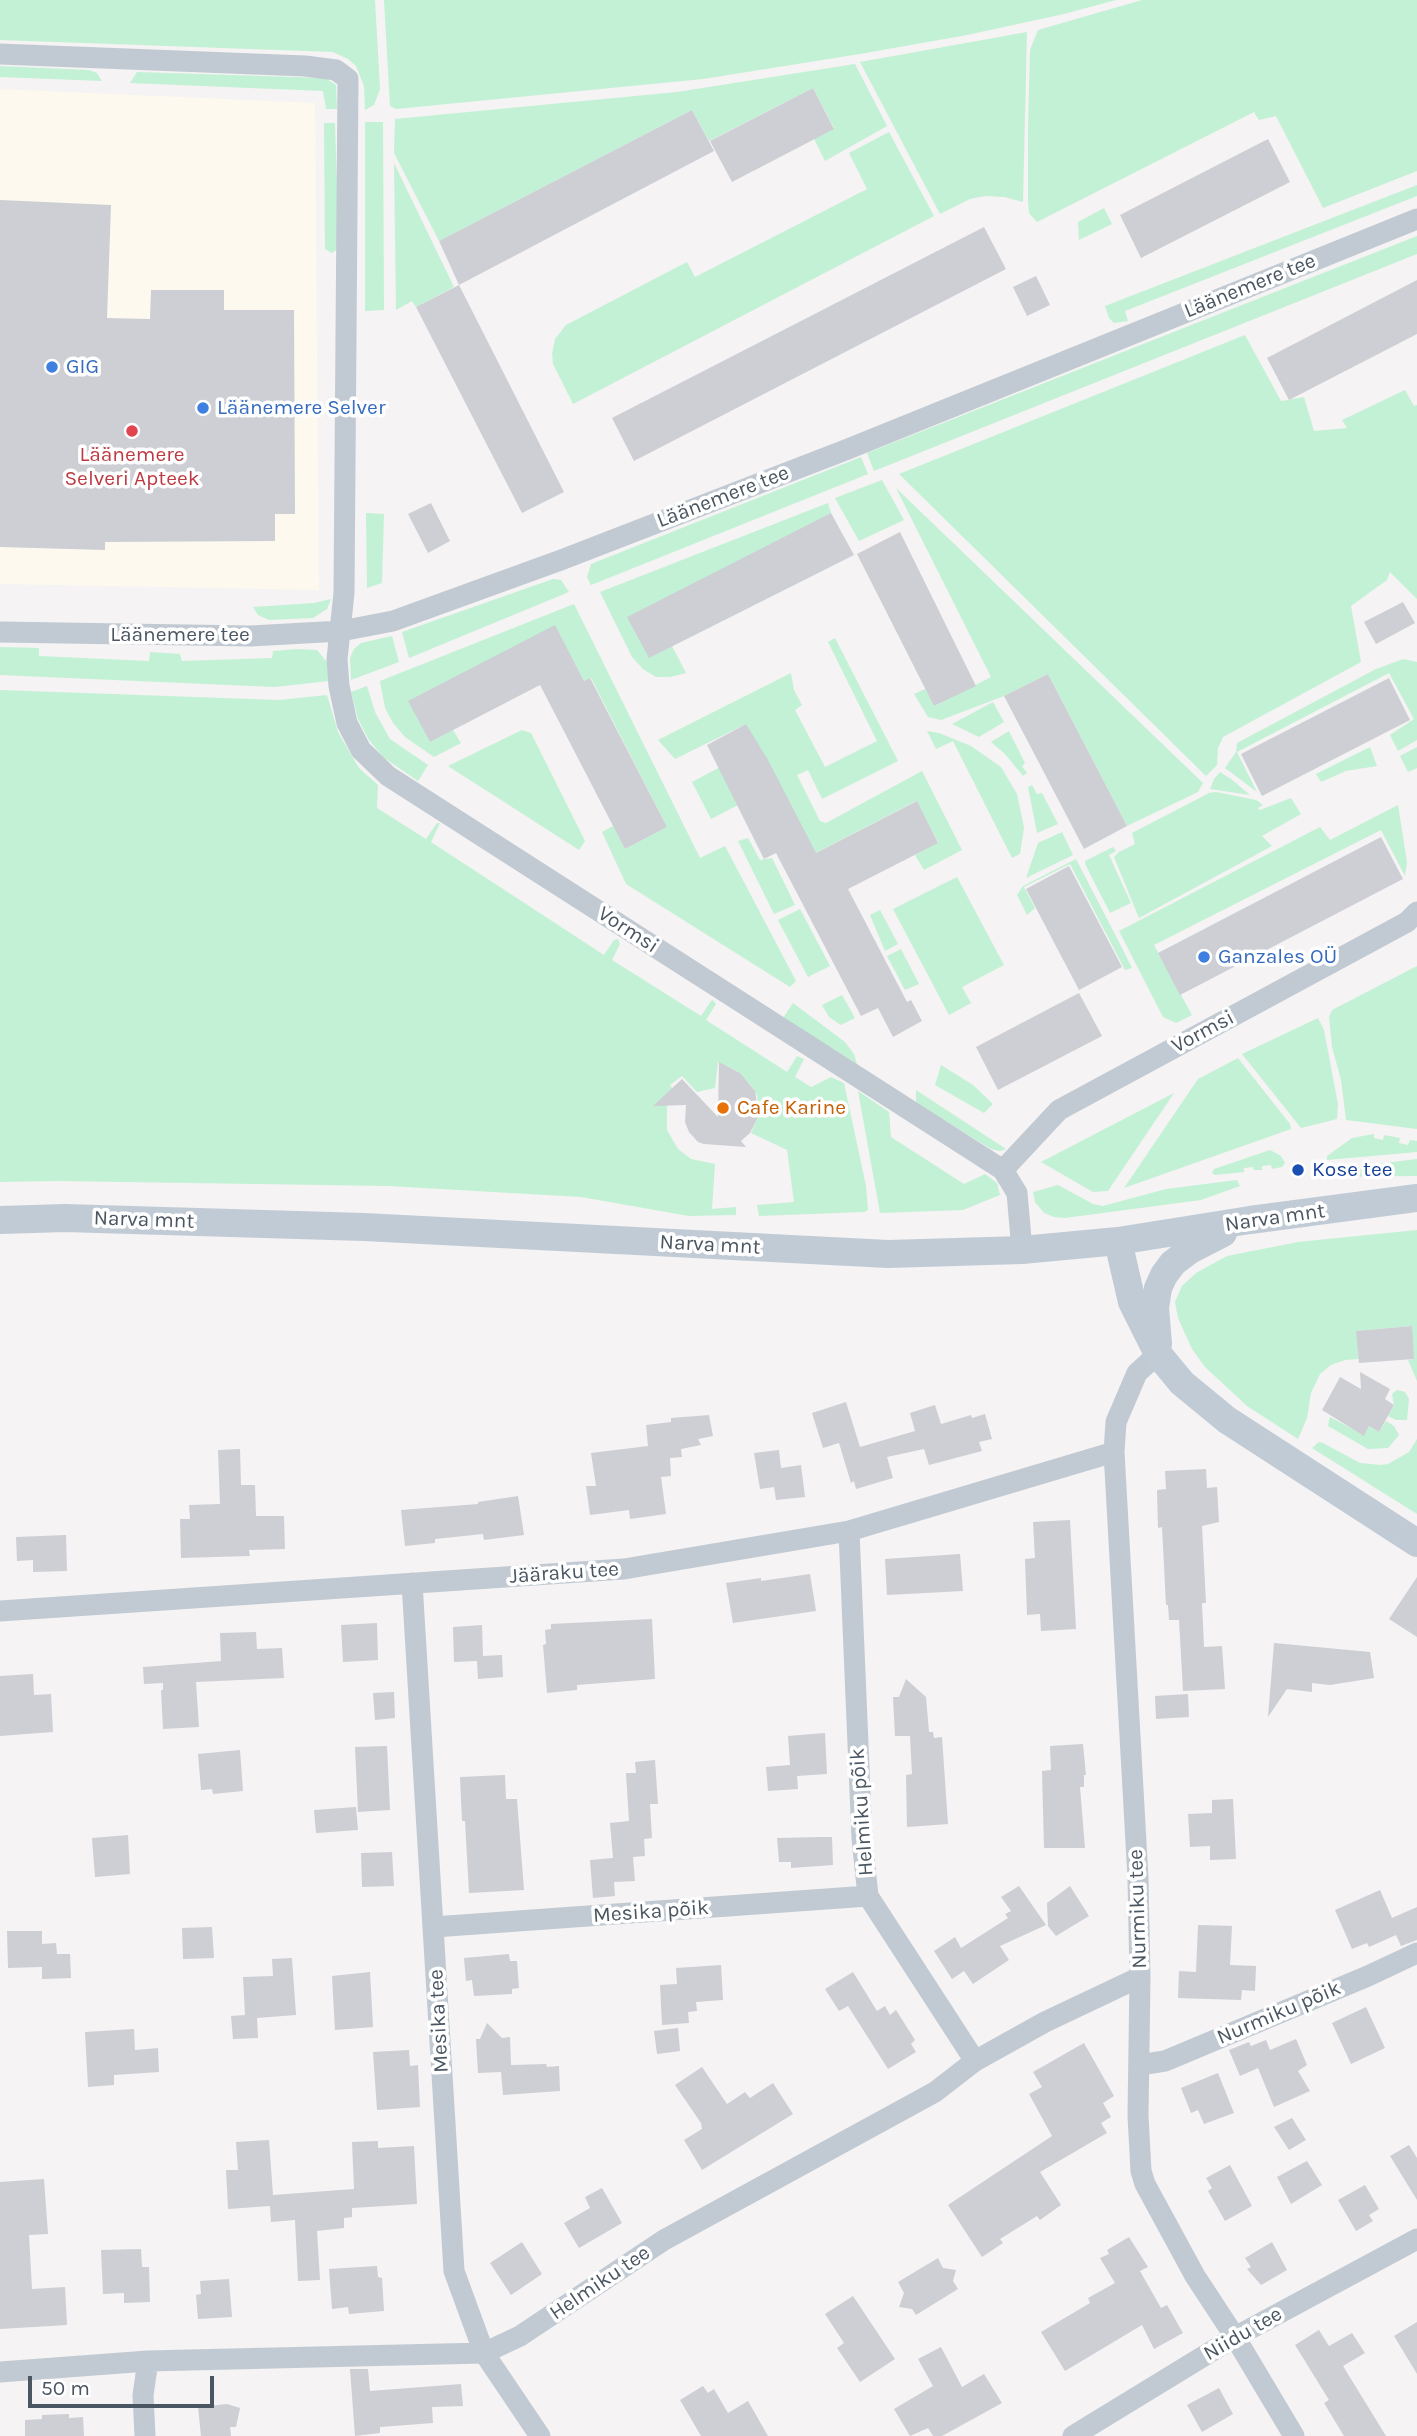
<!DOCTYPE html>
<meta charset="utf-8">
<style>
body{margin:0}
#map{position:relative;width:1417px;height:2436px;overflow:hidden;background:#f5f3f3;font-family:Karla,sans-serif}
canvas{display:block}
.scale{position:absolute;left:28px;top:2376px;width:186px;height:32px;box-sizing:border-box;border:4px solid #4a5661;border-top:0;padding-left:9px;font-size:21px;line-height:24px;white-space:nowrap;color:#4a5661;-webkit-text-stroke:5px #fff;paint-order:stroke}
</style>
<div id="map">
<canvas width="1417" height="2436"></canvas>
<div class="scale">50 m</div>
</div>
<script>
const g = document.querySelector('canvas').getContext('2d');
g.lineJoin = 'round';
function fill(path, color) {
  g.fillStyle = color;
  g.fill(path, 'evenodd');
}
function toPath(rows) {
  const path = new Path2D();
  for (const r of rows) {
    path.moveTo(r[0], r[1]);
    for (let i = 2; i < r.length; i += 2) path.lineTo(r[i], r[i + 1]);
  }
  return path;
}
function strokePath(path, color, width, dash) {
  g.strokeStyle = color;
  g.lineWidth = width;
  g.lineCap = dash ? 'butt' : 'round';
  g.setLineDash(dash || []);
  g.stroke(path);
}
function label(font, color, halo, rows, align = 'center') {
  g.font = font + ' Karla,sans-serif';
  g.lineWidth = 7;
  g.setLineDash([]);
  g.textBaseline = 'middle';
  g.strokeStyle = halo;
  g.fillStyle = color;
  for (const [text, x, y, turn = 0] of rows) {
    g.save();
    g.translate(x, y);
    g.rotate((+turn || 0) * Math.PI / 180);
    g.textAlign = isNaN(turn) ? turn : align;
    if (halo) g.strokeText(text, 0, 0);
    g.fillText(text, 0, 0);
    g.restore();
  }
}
fill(toPath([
 [0,89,315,103,319,590,0,584]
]), '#fdf9ef');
fill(toPath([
 [0,0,375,0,380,89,374,105,365,110,364,86,356,66,348,59,333,52,0,40],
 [384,0,1116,0,1064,14,967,35,860,54,703,79,396,109,390,106],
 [1142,0,1417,0,1417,171,1323,208,1276,116,1259,120,1254,112,1037,222,1029,213,1028,201,1028,128,1030,50,1038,30],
 [1027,32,1023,202,1004,197,985,196,970,199,940,214,860,62],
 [855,64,887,126,825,161,814,139,834,128,813,88,709,141,692,110,439,241,394,153,395,119,677,92],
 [0,66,89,70,97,73,102,81,0,77],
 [137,72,325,78,336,85,337,109,326,109,323,91,130,83],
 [365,122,383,122,384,310,365,311],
 [324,123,335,123,339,248,332,253,325,249],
 [889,132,934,216,573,404,553,364,552,354,555,339,566,325,687,262,695,277,867,189,849,153],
 [394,163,454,287,416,307,412,301,396,310],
 [1417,185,1417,196,1125,311,1128,321,1114,323,1109,318,1105,306],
 [1104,208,1112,224,1079,240,1078,222],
 [1417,236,1417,254,874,471,867,453],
 [1245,335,1281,401,1304,397,1314,431,1347,428,1342,420,1405,390,1414,406,1417,405,1417,599,1390,572,1387,580,1351,606,1361,662,1223,737,1218,748,1217,765,1206,776,899,474],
 [861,457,868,474,591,585,587,577,591,564],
 [882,480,904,520,859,541,835,498],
 [896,488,1203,783,1198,792,1127,826,1048,674,1004,696,941,720,928,717,914,694,925,689,935,706,991,677],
 [828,503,831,513,649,658,672,646,686,673,670,677,656,677,643,669,632,657,600,592],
 [366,513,384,514,382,583,367,588],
 [553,579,561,580,569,592,409,658,402,632],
 [331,599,327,609,313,618,269,620,258,615,253,607,314,603],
 [574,604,700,858,725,846,796,981,790,987,626,884,602,832,613,826,625,849,667,827,591,678,584,681,555,626,409,701,430,742,453,730,461,743,434,757,405,737,393,723,385,708,380,681],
 [392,636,399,662,351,680,350,658,354,649,361,643],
 [835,638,898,761,822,799,808,770,797,775,820,821,826,823,922,771,962,850,924,870,915,855,938,842,916,801,804,859,738,805,711,819,692,782,758,747,746,724,675,759,658,740,791,673,794,690,802,705,795,710,825,767,877,741,828,642],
 [0,647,39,648,39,656,149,661,150,652,180,654,182,661,272,658,273,651,297,649,317,650,327,662,329,681,275,687,0,675],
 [1403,659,1417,662,1417,740,1398,751,1390,735,1414,719,1389,673,1237,752,1257,792,1225,768,1236,752,1237,743,1376,669],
 [367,686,375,712,390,739,428,765,418,781,383,757,369,740,358,719,351,692],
 [0,690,279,700,327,695,338,732,359,768,378,785,377,808,426,839,437,823,440,823,431,842,604,955,614,940,618,939,620,944,612,960,701,1016,711,1001,713,1000,716,1004,706,1020,787,1072,797,1056,804,1059,795,1077,811,1087,831,1077,844,1083,866,1186,868,1210,864,1212,759,1216,757,1205,794,1202,787,1150,751,1133,760,1111,757,1096,753,1088,737,1071,718,1062,715,1088,697,1092,682,1076,670,1085,676,1094,667,1106,667,1130,678,1149,691,1159,715,1164,712,1209,736,1207,736,1215,689,1216,581,1197,388,1186,57,1181,0,1182],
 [993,702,1004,722,979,737,952,724],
 [522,730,531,733,585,841,579,850,448,766],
 [927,731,939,733,971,746,1001,767,1017,794,1021,813,1024,828,1020,854,1012,858,953,741,936,749],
 [1009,731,1025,763,1022,766,1027,773,1023,776,1005,754,991,742],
 [1370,747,1377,766,1346,771,1321,782,1316,774],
 [1417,747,1417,768,1408,772,1400,756],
 [1220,772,1231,779,1250,795,1210,789,1214,779],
 [1032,785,1037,794,1042,793,1058,824,1037,833,1028,787],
 [1216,792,1256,800,1263,805,1258,808,1260,810,1291,798,1301,814,1262,836,1272,846,1139,918,1114,857,1119,852,1135,844,1132,833,1209,793],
 [1398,805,1407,862,1405,876,1381,830,1154,945,1192,1015,1176,1023,1163,1017,1119,931,1320,827,1330,840],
 [1062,832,1073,855,1026,878,1038,843],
 [748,838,760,860,772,858,795,905,774,914,738,841],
 [1113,847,1116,851,1109,855,1131,903,1110,913,1085,864,1085,861],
 [1076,859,1121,946,1132,968,1125,970,1070,864,1024,887,1035,908,1027,915,1017,895,1023,886],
 [957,877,1004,965,962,987,971,1003,949,1015,893,909],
 [800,909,830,966,808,977,778,920],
 [880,910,898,944,885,951,870,915],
 [901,949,919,984,905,990,887,956],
 [1417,966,1417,1129,1346,1120,1341,1080,1332,1047,1329,1017,1332,1010],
 [842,995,855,1018,841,1025,829,1017,822,1005],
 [793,1003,845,1042,854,1054,857,1064,783,1018],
 [1318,1018,1324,1030,1338,1104,1337,1119,1301,1128,1242,1054],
 [1238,1058,1290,1124,1291,1129,1124,1188,1198,1079],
 [941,1065,973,1085,993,1104,984,1113,935,1085],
 [916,1090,1006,1149,1000,1151,991,1149,916,1103],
 [858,1091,889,1112,891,1137,964,1184,985,1174,997,1183,1000,1195,963,1210,880,1213],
 [1174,1093,1108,1191,1093,1192,1041,1162],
 [1374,1134,1374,1138,1383,1140,1384,1135,1400,1138,1399,1143,1408,1145,1410,1140,1417,1141,1417,1152,1327,1160,1327,1156,1352,1138],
 [1270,1150,1281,1156,1285,1163,1282,1167,1272,1169,1271,1165,1262,1166,1262,1170,1254,1170,1253,1167,1244,1168,1244,1172,1215,1175,1212,1173,1214,1169],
 [1417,1159,1417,1176,1317,1177,1320,1171],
 [1237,1180,1240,1186,1201,1200,1065,1218,1054,1217,1044,1213,1035,1202,1033,1192,1058,1185,1093,1204,1103,1206,1166,1189],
 [1417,1230,1417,1381,1408,1360,1414,1359,1411,1326,1357,1331,1359,1359,1345,1360,1331,1365,1320,1374,1311,1393,1307,1418,1298,1439,1247,1406,1205,1367,1192,1349,1178,1318,1175,1302,1182,1286,1196,1273,1227,1256,1298,1242],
 [1397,1390,1405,1392,1409,1399,1407,1420,1396,1420,1388,1416,1394,1406,1392,1394],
 [1330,1417,1364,1435,1369,1426,1379,1432,1386,1421,1394,1426,1399,1435,1388,1448,1368,1449,1328,1426],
 [1417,1439,1417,1514,1312,1448,1319,1442,1323,1443,1360,1463,1381,1465,1388,1464,1409,1452]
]), '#c3f1d5');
fill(toPath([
 [813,88,834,129,732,182,710,141],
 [692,110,714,151,459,285,564,492,522,513,416,307,459,285,439,241],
 [1268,139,1290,182,1141,258,1120,215],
 [0,200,111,205,107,318,150,319,151,290,224,290,224,310,294,310,295,514,275,514,275,541,105,542,105,550,0,547],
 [984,227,1006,269,634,461,612,418],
 [1036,276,1050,305,1027,316,1013,287],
 [1417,280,1417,334,1289,400,1267,358],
 [431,503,450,541,428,553,408,514],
 [831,513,854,555,649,658,627,617],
 [900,532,976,686,934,706,857,554],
 [1403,602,1415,623,1376,644,1364,622],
 [555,625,584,681,590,678,667,827,625,849,540,685,430,742,408,701],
 [1048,674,1127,826,1084,849,1004,696],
 [1389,678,1410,720,1262,796,1241,754],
 [746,724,768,760,816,853,917,801,938,843,848,889,907,1002,911,1000,922,1021,893,1037,878,1008,861,1016,776,853,764,859,707,745],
 [1381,837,1403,879,1180,995,1158,953],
 [1069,866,1122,967,1079,990,1026,889],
 [1079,993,1102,1036,998,1090,976,1047],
 [719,1062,740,1073,755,1091,759,1115,750,1133,741,1141,746,1147,704,1144,698,1142,689,1132,685,1122,686,1105,653,1106,682,1079,718,1117],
 [1412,1326,1414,1359,1359,1363,1356,1331],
 [1360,1372,1390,1389,1385,1399,1394,1405,1379,1432,1369,1426,1364,1436,1322,1410,1340,1377,1361,1389],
 [846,1402,860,1447,915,1431,910,1413,935,1405,941,1424,971,1415,972,1418,985,1414,992,1439,979,1442,982,1451,929,1465,924,1449,887,1457,893,1478,856,1489,854,1481,851,1483,839,1443,823,1448,812,1413],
 [709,1415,713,1436,698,1439,701,1445,681,1449,682,1457,670,1458,671,1476,661,1477,666,1514,630,1519,629,1510,590,1515,586,1486,596,1486,591,1453,648,1446,646,1425,671,1422,671,1418],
 [240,1449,241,1485,255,1485,256,1516,284,1516,285,1549,249,1550,250,1556,181,1558,180,1519,190,1519,189,1505,220,1504,218,1450],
 [779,1450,781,1468,801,1465,805,1497,776,1500,774,1487,760,1489,754,1453],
 [1206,1469,1207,1488,1217,1487,1219,1522,1202,1526,1206,1603,1202,1603,1204,1647,1222,1646,1225,1689,1183,1691,1179,1620,1169,1620,1168,1605,1166,1605,1162,1527,1158,1528,1157,1490,1166,1489,1165,1471],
 [518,1496,524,1535,484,1540,483,1534,435,1539,435,1543,405,1546,401,1510,478,1504,478,1502],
 [1070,1520,1076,1629,1041,1631,1040,1614,1027,1615,1025,1559,1035,1558,1033,1522],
 [66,1535,67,1571,33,1572,33,1560,17,1561,16,1537],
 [960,1554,963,1591,887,1595,885,1559],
 [810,1574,816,1611,733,1623,726,1583,761,1578,761,1581],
 [1417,1577,1417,1637,1389,1619],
 [652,1619,655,1679,577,1685,577,1690,547,1693,543,1645,546,1644,545,1630,551,1629,551,1624],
 [377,1623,378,1660,343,1662,341,1625],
 [482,1625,483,1656,502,1655,503,1677,478,1679,477,1661,454,1662,453,1627],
 [256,1632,257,1649,282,1648,284,1678,196,1682,199,1727,163,1729,161,1690,163,1690,163,1683,144,1684,143,1667,221,1661,220,1633],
 [1274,1643,1370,1652,1374,1678,1330,1685,1312,1683,1312,1692,1287,1689,1268,1717],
 [33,1674,34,1695,51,1694,53,1732,0,1736,0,1676],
 [906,1679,926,1697,929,1732,933,1732,934,1738,942,1737,948,1824,907,1827,906,1775,912,1774,910,1736,895,1736,893,1697,899,1697],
 [394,1692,395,1718,375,1720,373,1693],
 [1188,1694,1189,1717,1156,1719,1155,1696],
 [825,1733,827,1774,797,1776,798,1789,768,1791,766,1767,790,1765,788,1736],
 [1083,1744,1086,1775,1084,1775,1084,1787,1080,1787,1085,1848,1044,1848,1042,1771,1051,1770,1050,1746],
 [387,1746,390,1810,358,1812,355,1747],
 [240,1750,243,1791,213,1794,212,1789,201,1790,198,1754],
 [655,1760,658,1804,650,1804,652,1838,644,1839,645,1856,633,1857,635,1881,614,1882,615,1896,593,1898,590,1860,613,1858,610,1823,629,1821,626,1773,636,1773,635,1762],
 [505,1775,506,1799,517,1799,524,1890,469,1893,465,1821,462,1821,460,1777],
 [1233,1799,1236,1859,1210,1860,1210,1846,1190,1847,1188,1814,1212,1813,1212,1800],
 [356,1807,358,1830,316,1833,314,1810],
 [128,1835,130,1874,95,1877,92,1838],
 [821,1837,832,1837,833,1865,791,1868,791,1862,779,1862,777,1838],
 [392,1852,394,1886,362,1887,361,1853],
 [1019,1886,1046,1925,1000,1946,1009,1960,973,1984,964,1971,952,1979,934,1951,955,1937,961,1948,1008,1918,1005,1914,1011,1911,1001,1897],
 [1070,1886,1089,1916,1056,1936,1048,1926,1047,1903],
 [1380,1890,1392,1918,1417,1907,1417,1940,1401,1946,1396,1935,1369,1947,1367,1943,1352,1949,1335,1910],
 [1198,1925,1232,1926,1230,1965,1256,1966,1255,1991,1242,1990,1241,2000,1178,1998,1179,1971,1196,1972],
 [212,1927,214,1958,183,1959,182,1928],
 [7,1931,42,1931,42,1944,56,1943,57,1954,70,1954,71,1978,42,1979,42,1967,8,1968],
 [509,1954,510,1961,517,1961,519,1988,512,1989,512,1994,474,1996,472,1980,466,1981,464,1958],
 [292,1958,296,2015,257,2018,258,2038,233,2039,231,2016,245,2015,243,1977,273,1976,272,1959],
 [721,1965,723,2000,696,2002,697,2011,688,2012,689,2023,662,2025,660,1985,677,1984,676,1968],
 [370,1972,373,2027,335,2030,332,1976],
 [853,1972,877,2011,885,2006,890,2015,896,2010,915,2040,911,2044,916,2052,888,2069,848,2006,839,2011,825,1989],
 [1366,2007,1385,2048,1351,2064,1332,2023],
 [487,2023,502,2038,510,2037,511,2065,546,2064,547,2067,559,2066,560,2091,503,2095,501,2072,478,2073,476,2039,480,2039],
 [678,2028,680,2051,657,2054,654,2031],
 [134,2029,135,2050,158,2048,159,2072,114,2075,114,2085,88,2087,85,2032],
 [1296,2039,1307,2065,1298,2071,1310,2091,1274,2107,1258,2068,1240,2076,1229,2050,1249,2042,1251,2046,1266,2040,1270,2050],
 [1084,2043,1114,2096,1103,2103,1111,2117,1101,2123,1107,2133,1040,2172,1061,2205,1040,2220,1037,2216,1000,2239,1003,2243,982,2257,948,2205,1052,2136,1029,2094,1042,2087,1033,2072],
 [409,2050,410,2066,418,2065,420,2107,377,2110,373,2052],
 [702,2067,727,2104,745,2092,750,2098,773,2083,793,2114,702,2170,684,2140,702,2129,701,2123,675,2085],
 [1218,2073,1234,2113,1204,2124,1198,2110,1191,2113,1181,2088],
 [1292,2118,1306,2140,1289,2150,1274,2127],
 [269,2140,273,2195,354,2189,352,2142,378,2141,378,2148,414,2146,417,2204,352,2208,352,2217,344,2218,344,2228,317,2231,320,2280,298,2281,295,2220,271,2222,270,2206,228,2209,226,2170,238,2170,236,2142],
 [1409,2145,1417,2158,1417,2200,1390,2156],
 [1307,2161,1322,2185,1291,2204,1277,2177],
 [1230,2165,1252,2206,1225,2221,1208,2191,1212,2188,1206,2178],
 [44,2179,48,2234,29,2235,32,2289,65,2287,67,2325,0,2329,0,2182],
 [1365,2185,1379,2209,1369,2215,1373,2221,1356,2231,1338,2200],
 [602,2188,622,2223,579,2248,564,2223,590,2208,585,2197],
 [1129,2237,1148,2267,1140,2271,1161,2308,1167,2305,1183,2333,1154,2349,1142,2325,1065,2371,1041,2332,1090,2303,1088,2298,1115,2283,1100,2258,1109,2254,1107,2250],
 [522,2242,542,2274,511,2295,490,2263],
 [1272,2242,1287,2270,1261,2285,1247,2269,1251,2267,1245,2258],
 [141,2249,142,2267,149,2267,150,2302,124,2303,124,2293,103,2294,101,2250],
 [938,2258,943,2268,956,2270,953,2281,958,2289,916,2315,912,2309,899,2307,904,2293,898,2282],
 [377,2266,378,2277,382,2278,384,2311,349,2314,348,2307,332,2309,329,2269],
 [229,2279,232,2317,198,2319,196,2295,201,2294,200,2281],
 [853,2296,895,2359,860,2382,837,2348,844,2343,825,2314],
 [1417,2322,1417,2374,1394,2336],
 [1319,2330,1329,2346,1352,2333,1365,2353,1343,2366,1386,2436,1344,2436,1324,2403,1329,2400,1295,2345],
 [941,2347,962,2387,984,2374,1002,2403,942,2436,933,2436,928,2428,910,2436,894,2409,933,2386,918,2359],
 [350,2369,368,2369,370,2391,461,2384,463,2406,432,2407,433,2423,380,2427,380,2433,355,2436],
 [703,2386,708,2393,714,2389,728,2413,748,2401,768,2436,701,2436,680,2400],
 [1219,2388,1233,2414,1202,2432,1187,2405],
 [227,2404,240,2408,236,2427,230,2427,231,2436,201,2436,198,2407],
 [69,2414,69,2418,83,2417,84,2436,25,2436,25,2420,42,2419,42,2415]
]), '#cdcfd5');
strokePath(toPath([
 [0,54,305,66,336,70,348,79,344,593,337,659,339,686,347,723,361,750,388,776,1003,1170,1017,1193,1022,1250],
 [0,632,251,636,341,631,393,621,561,560,848,449,1417,219],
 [1003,1170,1059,1110,1407,922,1417,912],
 [1158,1354,1137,1373,1116,1422,1114,1452,1138,1878,1140,1977,1138,2116,1141,2171,1145,2184,1195,2276,1235,2337,1294,2436],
 [849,1531,862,1839,868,1896,975,2061],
 [412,1583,454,2271,484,2353,540,2436],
 [0,1611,624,1569,849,1531,1114,1452],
 [434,1927,868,1896],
 [1139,2065,1165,2061,1368,1976,1417,1953],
 [0,2372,148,2361,484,2353,520,2336,664,2240,935,2092,975,2061,1045,2022,1140,1977],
 [145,2436,143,2395,148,2361],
 [1073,2436,1235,2337,1417,2239]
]), '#c1cad2', 21);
strokePath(toPath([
 [0,1220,65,1218,364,1227,888,1254,1022,1250,1118,1241,1250,1220,1417,1198],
 [1118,1241,1132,1302,1158,1354,1182,1383,1227,1420,1417,1543],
 [1158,1344,1155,1308,1158,1288,1164,1275,1173,1263,1190,1250,1223,1233]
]), '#c1cbd6', 28);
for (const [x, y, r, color] of [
 [52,367,7,"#3f7fe0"],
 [203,408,7,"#3f7fe0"],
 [132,431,7,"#e0444e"],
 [1204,957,7,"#3f7fe0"],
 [723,1108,7,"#e8710a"],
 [1298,1170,7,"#1a4fb4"]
]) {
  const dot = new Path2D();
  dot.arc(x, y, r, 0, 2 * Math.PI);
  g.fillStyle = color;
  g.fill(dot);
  strokePath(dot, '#fff', 2.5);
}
label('21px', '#4a5661', '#fff', [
 ["Läänemere tee",1250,286,-22],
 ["Läänemere tee",723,497,-21],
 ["Läänemere tee",180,635],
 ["Vormsi",628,930,33],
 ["Vormsi",1203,1032,-28],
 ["Narva mnt",1275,1218,-8],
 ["Narva mnt",144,1220,2],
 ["Narva mnt",710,1245,3],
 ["Jääraku tee",564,1573,-4],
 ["Helmiku põik",862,1812,-94],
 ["Nurmiku tee",1138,1909,-92],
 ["Mesika põik",651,1912,-4],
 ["Nurmiku põik",1279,2013,-23],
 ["Mesika tee",439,2021,-93],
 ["Helmiku tee",600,2283,-34],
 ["Niidu tee",1243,2334,-30]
]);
label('21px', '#366cbe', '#fff', [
 ["GIG",66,367],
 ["Läänemere Selver",217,408],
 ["Ganzales OÜ",1218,957]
], 'left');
label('21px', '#be3a42', '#fff', [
 ["Läänemere",132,455],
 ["Selveri Apteek",132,479]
]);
label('21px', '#c56008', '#fff', [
 ["Cafe Karine",737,1108]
], 'left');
label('21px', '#164399', '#fff', [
 ["Kose tee",1312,1170]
], 'left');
</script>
